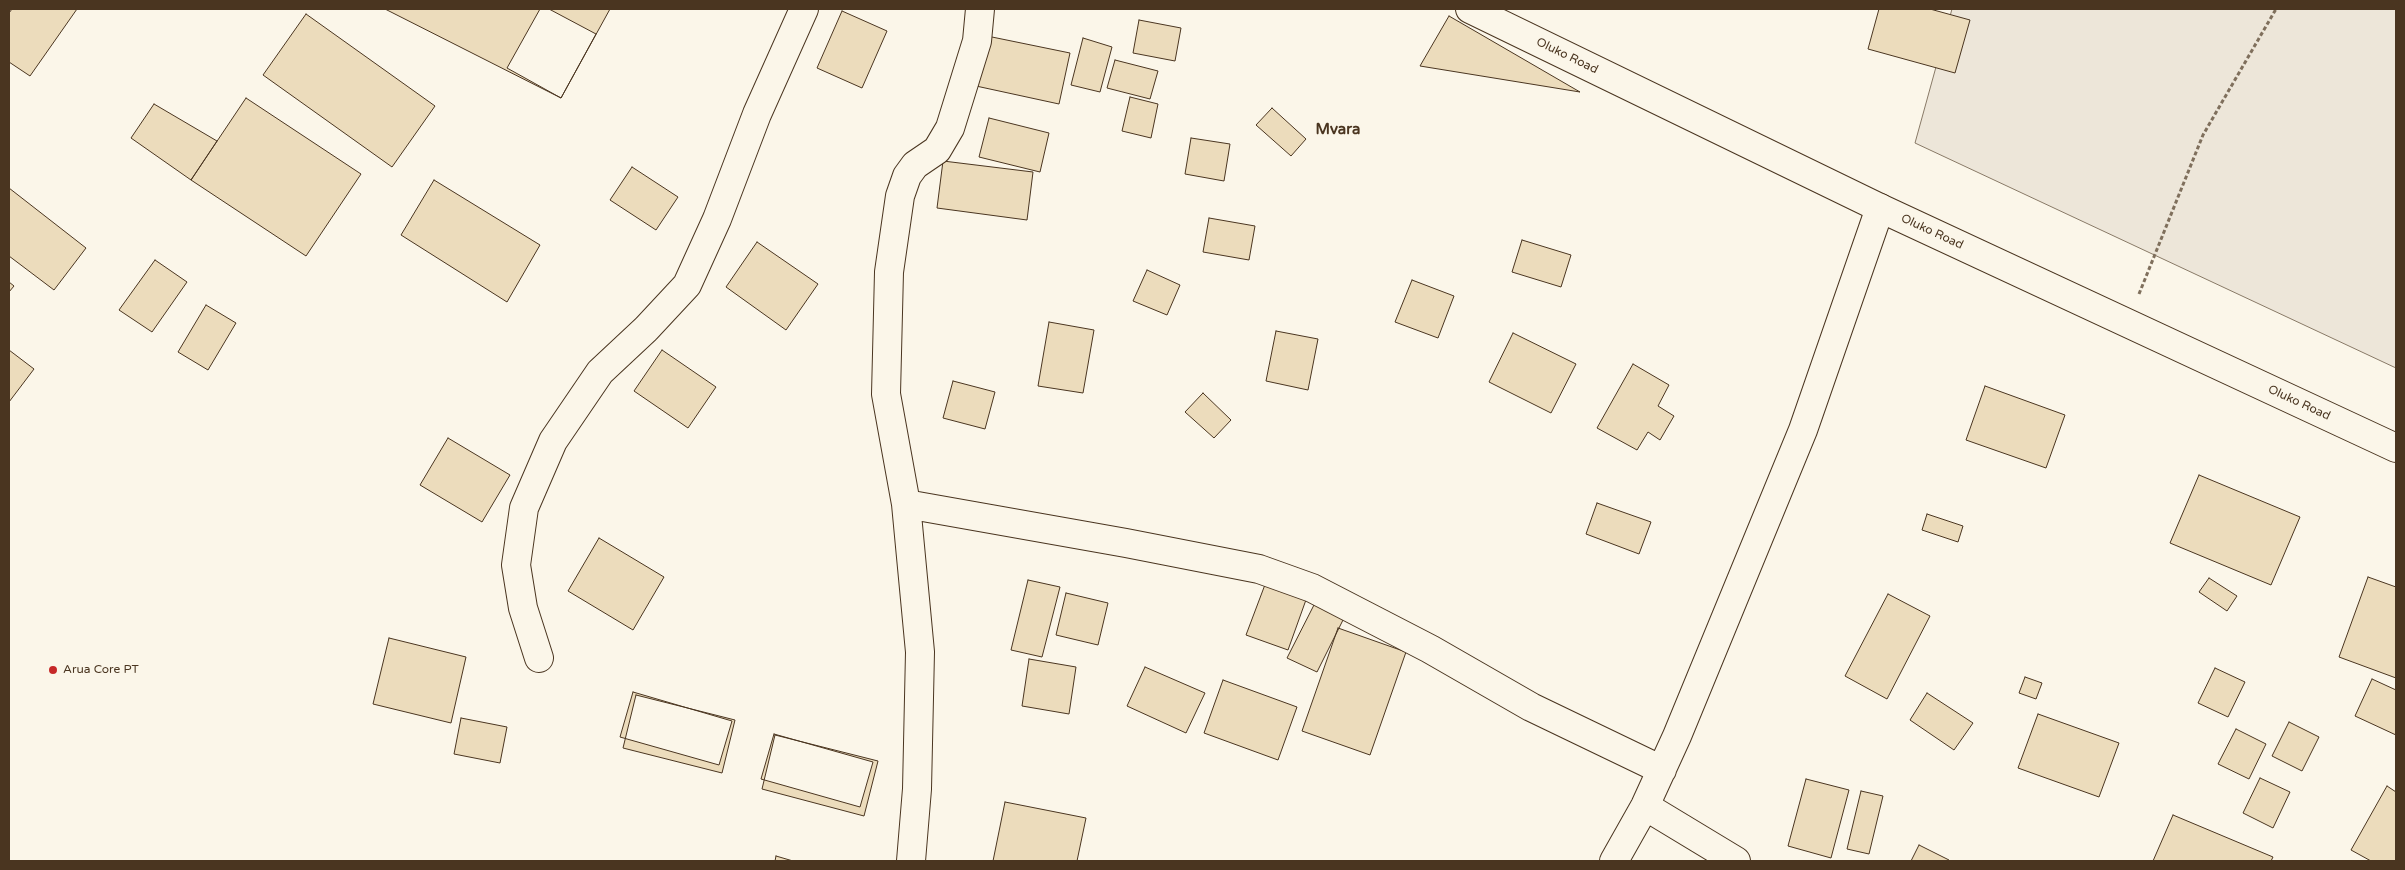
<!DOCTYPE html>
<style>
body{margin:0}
#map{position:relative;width:2405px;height:870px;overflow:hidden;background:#fbf6e9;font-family:"Varela Round",sans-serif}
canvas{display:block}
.frame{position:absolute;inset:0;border:10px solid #4a3520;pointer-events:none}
</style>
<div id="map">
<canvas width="2405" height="870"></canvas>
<div class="frame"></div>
</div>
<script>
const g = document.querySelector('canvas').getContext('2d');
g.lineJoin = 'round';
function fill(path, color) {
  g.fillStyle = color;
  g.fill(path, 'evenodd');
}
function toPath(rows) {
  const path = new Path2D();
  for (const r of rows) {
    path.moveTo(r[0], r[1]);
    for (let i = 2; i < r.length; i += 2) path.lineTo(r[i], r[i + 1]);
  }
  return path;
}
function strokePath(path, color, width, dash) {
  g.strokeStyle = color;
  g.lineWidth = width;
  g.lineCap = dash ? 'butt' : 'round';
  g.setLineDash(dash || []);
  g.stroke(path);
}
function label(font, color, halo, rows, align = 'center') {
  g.font = font + ' "Varela Round",sans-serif';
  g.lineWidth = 4;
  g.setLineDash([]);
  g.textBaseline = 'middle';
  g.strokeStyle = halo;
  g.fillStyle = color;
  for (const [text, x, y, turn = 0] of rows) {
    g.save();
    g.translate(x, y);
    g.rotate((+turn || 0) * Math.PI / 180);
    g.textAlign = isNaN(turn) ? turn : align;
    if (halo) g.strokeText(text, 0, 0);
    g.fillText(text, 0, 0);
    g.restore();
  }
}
const green = toPath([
 [1952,9,2396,9,2396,368,1915,143,1952,9]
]);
fill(green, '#ede6d9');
strokePath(green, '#887966', 1);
const building = toPath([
 [12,9,77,9,30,76,9,62,9,13,12,9],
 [385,9,549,9,596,34,561,98,385,9],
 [540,9,610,9,561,98,507,68,540,9],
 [1879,9,1930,9,1970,20,1955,73,1868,49,1879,9],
 [842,11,887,31,862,88,817,68,842,11],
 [306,14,435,106,392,167,263,75,306,14],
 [1449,16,1580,92,1420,66,1449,16],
 [1139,20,1181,28,1175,61,1133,53,1139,20],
 [987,36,1070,53,1059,104,976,86,987,36],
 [1083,38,1112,47,1100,92,1071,85,1083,38],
 [1115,60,1158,71,1150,99,1107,88,1115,60],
 [1130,97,1158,104,1151,138,1122,131,1130,97],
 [246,98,361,174,306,256,191,180,246,98],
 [154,104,217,141,191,180,131,138,154,104],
 [1272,108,1306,139,1291,156,1256,125,1272,108],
 [989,118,1049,133,1040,172,979,157,989,118],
 [1191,138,1230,144,1224,181,1185,174,1191,138],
 [943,161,1033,172,1027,220,937,208,943,161],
 [632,167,678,197,656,230,610,200,632,167],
 [434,180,540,245,507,302,401,235,434,180],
 [9,188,86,248,54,290,9,256,9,188],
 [1209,218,1255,226,1249,260,1203,252,1209,218],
 [1522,240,1571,255,1561,287,1512,272,1522,240],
 [757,242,818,284,786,330,726,287,757,242],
 [155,260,187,282,152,332,119,310,155,260],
 [1147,270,1180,285,1167,315,1133,301,1147,270],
 [1412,280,1454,296,1438,338,1395,322,1412,280],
 [9,282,14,286,9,292,9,282],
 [206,305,236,323,208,370,178,352,206,305],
 [1049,322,1094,330,1083,393,1038,386,1049,322],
 [1276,331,1318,339,1308,390,1266,381,1276,331],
 [1513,333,1576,364,1551,413,1489,382,1513,333],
 [9,350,34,369,9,402,9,350],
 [662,350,716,387,688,428,634,391,662,350],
 [1633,364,1669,385,1658,406,1674,416,1660,440,1648,432,1637,450,1597,428,1633,364],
 [953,381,995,392,985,429,943,418,953,381],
 [1985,386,2065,415,2046,468,1966,440,1985,386],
 [1203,393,1231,420,1214,438,1185,412,1203,393],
 [448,438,510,475,482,522,420,485,448,438],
 [2199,475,2300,517,2271,585,2170,543,2199,475],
 [1597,503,1651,522,1639,554,1586,534,1597,503],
 [1927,514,1963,526,1958,542,1922,530,1927,514],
 [599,538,664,577,633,630,568,591,599,538],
 [2368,577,2396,587,2396,678,2339,657,2368,577],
 [2209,578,2237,596,2227,611,2199,592,2209,578],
 [1028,580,1060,587,1042,657,1011,650,1028,580],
 [1266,582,1307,597,1288,650,1246,635,1266,582],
 [1066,593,1108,603,1098,645,1056,635,1066,593],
 [1888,594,1930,616,1887,699,1845,676,1888,594],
 [1315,603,1344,618,1317,672,1287,658,1315,603],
 [1338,628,1406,652,1370,755,1302,731,1338,628],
 [389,638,466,657,451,723,373,704,389,638],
 [1029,659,1076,667,1069,714,1022,706,1029,659],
 [1145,667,1205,693,1186,733,1127,706,1145,667],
 [2215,668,2245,682,2228,717,2198,703,2215,668],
 [2025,677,2042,683,2036,699,2019,693,2025,677],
 [2372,679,2396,690,2396,735,2355,716,2372,679],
 [1223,680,1297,707,1278,760,1204,733,1223,680],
 [633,692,732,721,719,765,620,737,633,692],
 [1927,693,1973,723,1954,750,1910,720,1927,693],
 [636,695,735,720,722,773,623,748,636,695],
 [2038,714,2119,743,2099,797,2018,768,2038,714],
 [461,718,507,727,500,763,454,754,461,718],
 [2289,722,2319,737,2302,771,2272,756,2289,722],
 [2236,729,2266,744,2249,779,2218,764,2236,729],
 [774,734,873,762,860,807,761,779,774,734],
 [775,735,878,761,864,816,762,789,775,735],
 [2260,778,2290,792,2273,828,2243,813,2260,778],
 [1806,779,1849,790,1831,858,1788,846,1806,779],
 [2387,786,2396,792,2396,861,2371,861,2351,850,2387,786],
 [1861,791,1883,796,1869,854,1847,849,1861,791],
 [1005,802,1086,818,1077,861,993,861,1005,802],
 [2173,815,2273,857,2271,861,2153,861,2173,815],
 [1919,845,1949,860,1948,861,1911,861,1919,845],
 [776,856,793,861,775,861,776,856]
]);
fill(building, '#ecdcbc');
strokePath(building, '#4a3520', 1);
const minor = toPath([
 [906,504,1126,543,1259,569,1312,588,1430,649,1531,707,1662,770],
 [539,658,523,608,516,565,524,508,553,441,600,372,646,329,687,285,717,219,757,114,804,9],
 [1645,806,1736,861],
 [911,861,917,789,920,652,906,504,886,394,889,272,900,196,907,176,915,165,937,150,950,128,977,41,980,9],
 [1614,861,1645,806,1677,736,1803,430,1880,208]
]);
const major = toPath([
 [1470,9,1880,208,2396,448]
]);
strokePath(minor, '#4a3520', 30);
strokePath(major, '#4a3520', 30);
strokePath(toPath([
 [2139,294,2203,135,2276,9]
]), '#7f6f5c', 3, [4, 2.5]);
strokePath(minor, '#fbf6e9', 28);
strokePath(major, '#fbf6e9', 28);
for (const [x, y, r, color] of [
 [53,670,5,"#c62828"]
]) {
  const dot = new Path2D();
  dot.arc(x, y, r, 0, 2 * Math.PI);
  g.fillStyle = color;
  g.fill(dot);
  strokePath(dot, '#fbf6e9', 2);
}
label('12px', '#4a3520', '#fbf6e9', [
 ["Oluko Road",1567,56,26],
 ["Oluko Road",1932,232,25],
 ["Oluko Road",2299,403,25]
]);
label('12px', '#4a3520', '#fbf6e9', [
 ["Arua Core PT",63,670]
], 'left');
label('bold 15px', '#4a3520', '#fbf6e9', [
 ["Mvara",1338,130]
]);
</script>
